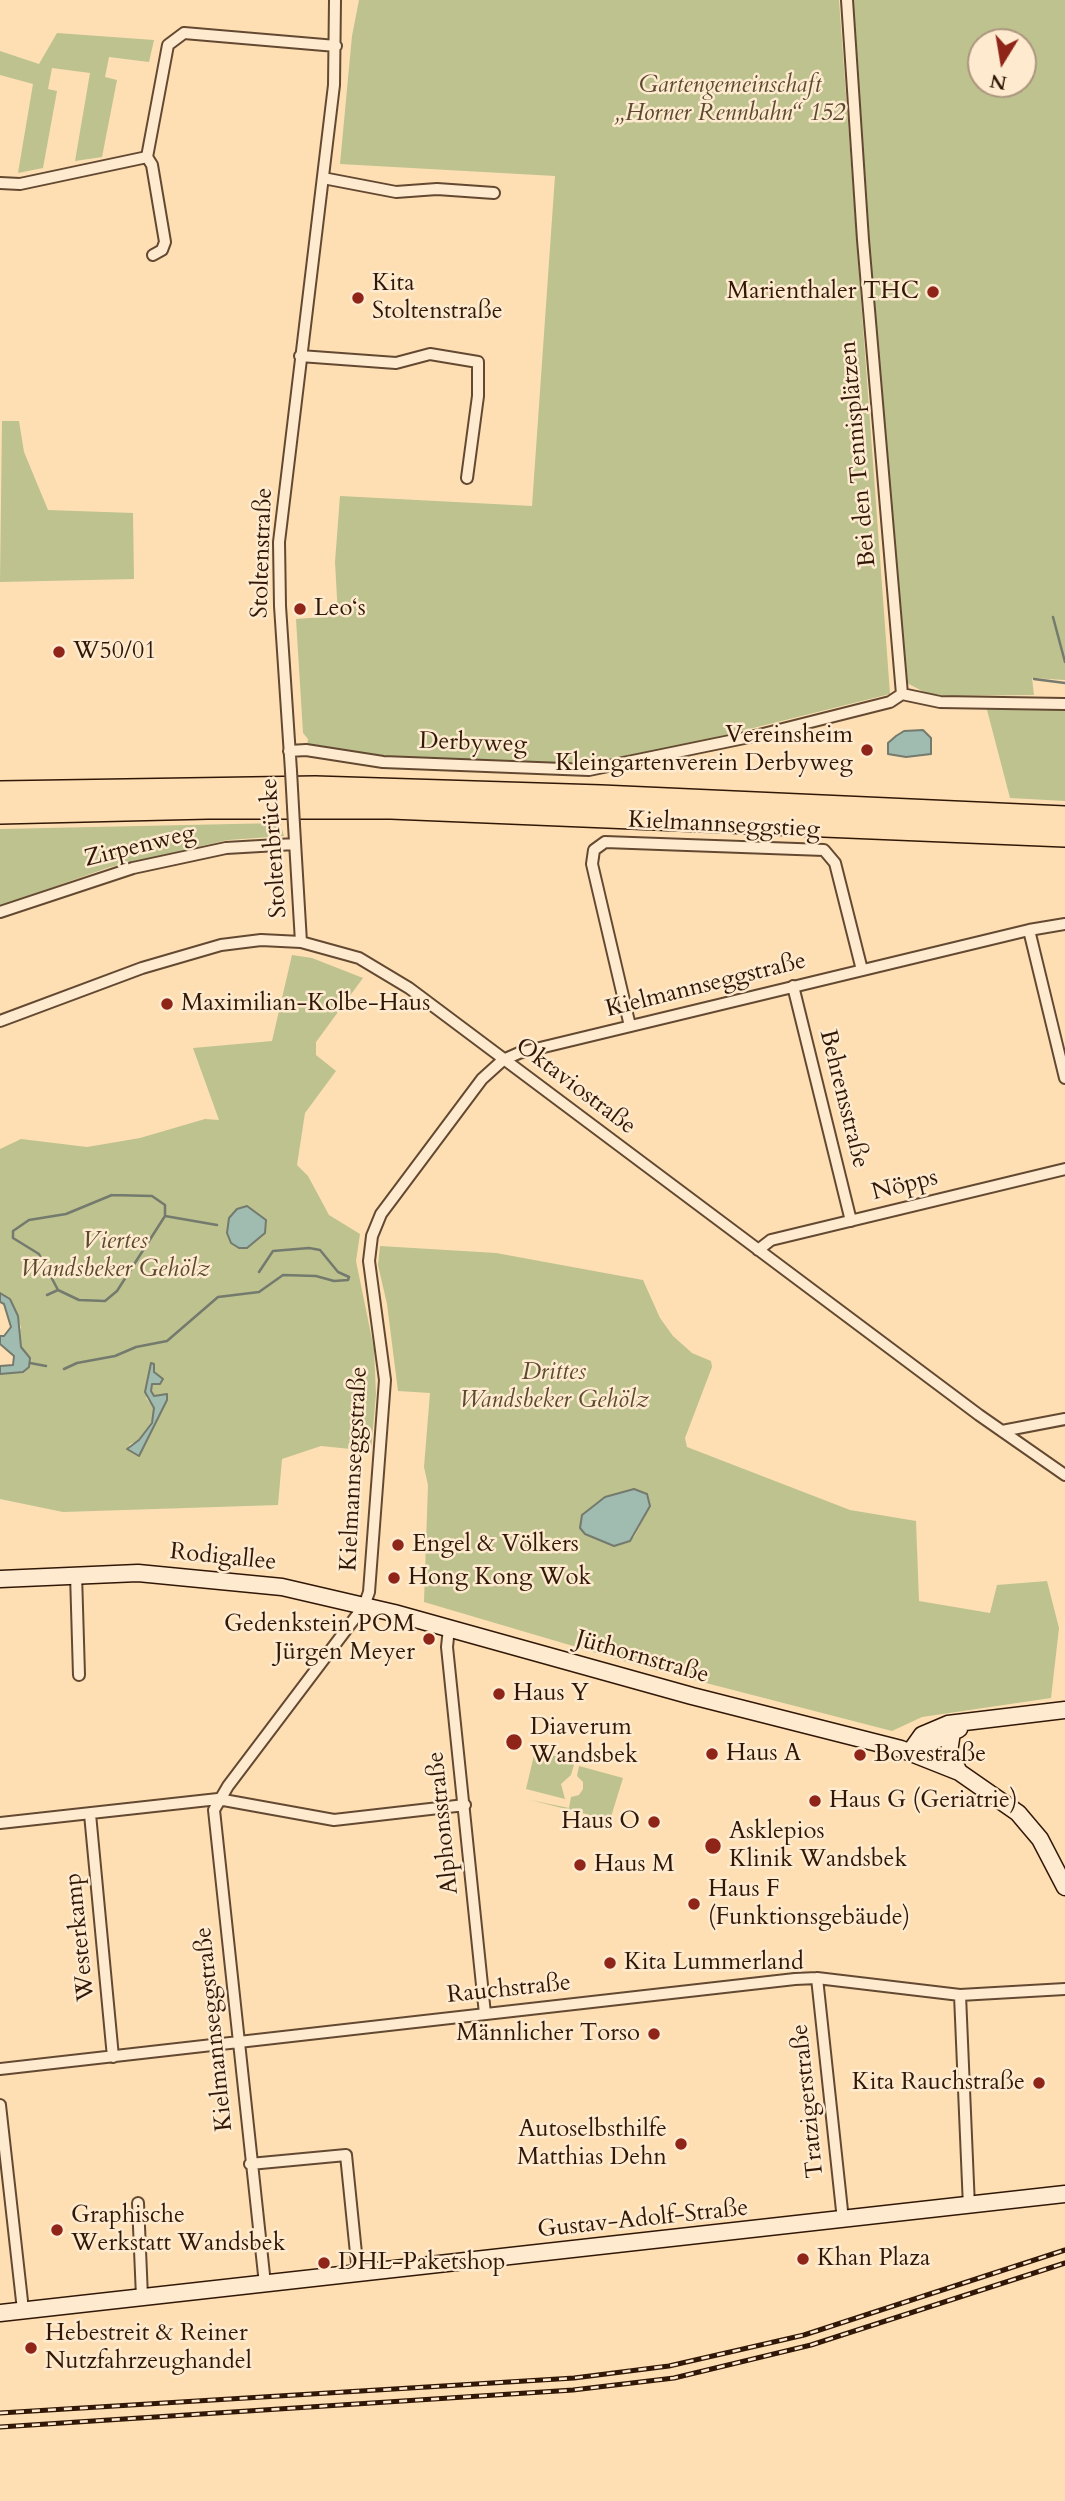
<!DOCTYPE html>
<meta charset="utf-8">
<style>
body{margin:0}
#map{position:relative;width:1065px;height:2501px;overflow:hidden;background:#fddfb3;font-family:Cardo,serif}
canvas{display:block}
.north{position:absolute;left:967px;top:28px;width:70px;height:70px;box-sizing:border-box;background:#feeace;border:2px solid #ac967e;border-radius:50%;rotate:191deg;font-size:19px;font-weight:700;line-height:28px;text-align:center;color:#311707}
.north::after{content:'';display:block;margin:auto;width:24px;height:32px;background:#8f2418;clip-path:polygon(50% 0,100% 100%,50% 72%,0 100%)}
</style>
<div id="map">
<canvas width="1065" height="2501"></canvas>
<div class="north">N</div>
</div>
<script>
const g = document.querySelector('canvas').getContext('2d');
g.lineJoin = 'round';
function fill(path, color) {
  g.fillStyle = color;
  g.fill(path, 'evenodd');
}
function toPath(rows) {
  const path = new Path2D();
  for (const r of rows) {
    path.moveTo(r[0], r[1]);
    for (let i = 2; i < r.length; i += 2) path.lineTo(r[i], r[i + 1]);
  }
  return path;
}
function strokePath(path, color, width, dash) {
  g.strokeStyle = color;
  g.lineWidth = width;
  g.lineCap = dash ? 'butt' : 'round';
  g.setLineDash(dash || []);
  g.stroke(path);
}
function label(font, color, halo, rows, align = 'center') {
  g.font = font + ' Cardo,serif';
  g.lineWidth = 5;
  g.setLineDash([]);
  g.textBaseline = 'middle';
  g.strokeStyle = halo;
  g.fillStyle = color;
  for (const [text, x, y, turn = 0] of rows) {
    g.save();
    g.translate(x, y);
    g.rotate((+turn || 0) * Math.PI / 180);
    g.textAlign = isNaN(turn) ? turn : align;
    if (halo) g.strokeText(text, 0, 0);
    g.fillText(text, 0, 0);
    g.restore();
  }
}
fill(toPath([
 [359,0,839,0,890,694,713,738,579,766,381,759,307,746,308,739,303,733,296,619,338,616,335,562,340,496,532,506,555,176,340,164,352,36],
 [850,0,1065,0,1065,680,1032,678,1034,695,949,696,926,693,905,682,855,89],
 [981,42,1023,42,1023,84,981,84],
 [57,33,154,40,149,62,109,57,105,77,117,80,102,157,75,161,90,73,52,68,48,89,57,91,43,168,18,173,33,84,0,75,0,51,39,64],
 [2,421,19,421,24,452,48,510,133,513,134,579,0,582],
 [986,706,1065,707,1065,801,1010,798],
 [280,823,284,836,228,840,110,867,0,906,0,829],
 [292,955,312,958,363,978,316,1042,316,1055,336,1071,305,1113,297,1165,308,1176,329,1215,360,1234,356,1261,374,1349,376,1394,371,1451,321,1446,282,1459,278,1505,63,1512,0,1499,0,1374,23,1372,18,1337,21,1327,11,1299,0,1293,0,1149,21,1139,87,1147,140,1138,205,1119,219,1120,193,1048,272,1041],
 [154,1372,163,1380,152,1384,151,1391,153,1396,167,1400,139,1456,127,1449,130,1444,139,1441,152,1423,154,1408,146,1398],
 [380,1246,496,1253,643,1280,660,1318,673,1336,692,1353,711,1361,712,1367,685,1438,687,1447,850,1510,916,1521,919,1601,990,1613,997,1585,1047,1581,1059,1628,1051,1698,922,1717,892,1731,644,1667,424,1602,428,1485,424,1467,430,1393,398,1391,387,1304,378,1265],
 [626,1492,650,1506,634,1537,614,1546,580,1528,582,1515,605,1497],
 [535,1751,575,1761,571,1775,561,1784,565,1799,526,1789],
 [579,1766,623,1778,610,1820,530,1800,569,1808,571,1797,579,1795,583,1789,583,1782,577,1776]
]), '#bdc28f');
const water = toPath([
 [923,730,931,738,931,754,906,757,888,754,888,743,896,736,904,731,923,730],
 [247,1206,266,1220,265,1233,247,1248,239,1248,231,1243,227,1233,229,1218,237,1209,247,1206],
 [0,1293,10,1299,18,1316,21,1347,30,1358,29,1367,23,1372,0,1374,0,1366,13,1365,14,1356,0,1344,0,1336,4,1336,11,1327,4,1304,0,1302,0,1293],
 [151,1363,154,1364,154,1372,163,1379,160,1384,152,1384,151,1391,154,1396,167,1394,167,1400,139,1456,127,1449,139,1440,152,1423,154,1408,145,1392,151,1363],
 [634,1489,647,1494,650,1506,630,1541,614,1546,585,1534,580,1528,582,1515,605,1497,634,1489]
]);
fill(water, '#a0bcb1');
strokePath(water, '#747a6d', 2);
strokePath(toPath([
 [1053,617,1065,662],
 [1034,679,1065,683],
 [112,1195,152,1196,165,1205,165,1216,117,1291,105,1301,79,1300,58,1290,39,1254,13,1238,13,1231,29,1220,66,1214,112,1195],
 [165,1216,217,1225],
 [47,1295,58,1290],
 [30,1363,46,1366],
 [64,1369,77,1363,115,1356,136,1347,167,1341,218,1297,259,1292,283,1275,316,1276,334,1281,348,1280,349,1277,338,1272,320,1250,309,1248,273,1251,259,1272]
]), '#747a6d', 2.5);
const street = toPath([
 [847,0,863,240,902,694],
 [147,157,152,165,165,242,162,250,153,255],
 [323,178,396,192,437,189,494,193],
 [0,183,20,184,147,157,168,45,184,33,336,46],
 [300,356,396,363,430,354,478,362,478,396,467,478],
 [289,751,306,750,383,762,589,770,759,735,890,702,902,694,940,702,1065,704],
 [291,771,280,606,279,542,334,85,335,0],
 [294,825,301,942],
 [0,912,133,868,226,848,295,844],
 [1029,930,1065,1078],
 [793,986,851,1221],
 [0,1021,142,968,221,945,261,940,301,942,359,958,409,988,979,1415,1065,1475],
 [630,1026,592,864,594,850,605,842,824,850,835,863,862,970],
 [758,1250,771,1240,1065,1169],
 [1002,1431,1065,1419],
 [76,1574,79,1675],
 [449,1628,447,1647,485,2014],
 [90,1814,113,2057],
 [0,1823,218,1799,334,1820,465,1805],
 [817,1978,843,2220],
 [960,1995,969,2207],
 [0,2069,795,1979,817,1978,960,1995,1065,1989],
 [0,2105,23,2310],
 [250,2164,346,2155,358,2273],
 [138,2203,142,2297],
 [265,2284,214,1810,228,1786,364,1606,369,1592,385,1380,369,1261,372,1236,381,1214,482,1079,503,1060,519,1053,1029,930,1065,924]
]);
const secondary = toPath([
 [0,1579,138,1573,282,1587,394,1613,692,1696,901,1749,959,1772,1018,1813,1040,1839,1065,1887],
 [952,1732,949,1752,959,1772],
 [910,1752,922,1735,948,1724,1065,1710],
 [910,1752,959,1729],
 [0,2313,1065,2194]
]);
const highway = toPath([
 [0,792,315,787,601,796,1065,817],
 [0,813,208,808,391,808,1065,836]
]);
strokePath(street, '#644932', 14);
strokePath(secondary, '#311707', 19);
strokePath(highway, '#311707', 24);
strokePath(street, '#feeace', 10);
strokePath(secondary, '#feeace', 16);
strokePath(highway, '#fddfb3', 21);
const rail = toPath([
 [0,2413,574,2378,669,2366,804,2335,1065,2250],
 [0,2427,573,2390,674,2378,811,2345,1065,2263]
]);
strokePath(rail, '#311707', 5);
strokePath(rail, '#feeace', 2.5, [8]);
const streetBridge = toPath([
 [291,771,294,825]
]);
strokePath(streetBridge, '#644932', 14, []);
strokePath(streetBridge, '#feeace', 10);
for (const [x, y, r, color] of [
 [933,292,7,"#8f2418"],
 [358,298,7,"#8f2418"],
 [300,609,7,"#8f2418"],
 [59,652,7,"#8f2418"],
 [867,750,7,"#8f2418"],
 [167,1004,7,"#8f2418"],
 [398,1545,7,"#8f2418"],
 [394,1578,7,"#8f2418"],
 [429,1639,7,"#8f2418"],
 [499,1694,7,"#8f2418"],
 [514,1742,9,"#8f2418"],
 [712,1754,7,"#8f2418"],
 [860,1755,7,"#8f2418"],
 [815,1801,7,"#8f2418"],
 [654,1822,7,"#8f2418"],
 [713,1846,9,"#8f2418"],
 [580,1865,7,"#8f2418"],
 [694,1904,7,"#8f2418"],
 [610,1963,7,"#8f2418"],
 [654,2034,7,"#8f2418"],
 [1039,2083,7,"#8f2418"],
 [681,2144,7,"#8f2418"],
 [57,2230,7,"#8f2418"],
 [803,2259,7,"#8f2418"],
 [324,2263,7,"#8f2418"],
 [31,2348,7,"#8f2418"]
]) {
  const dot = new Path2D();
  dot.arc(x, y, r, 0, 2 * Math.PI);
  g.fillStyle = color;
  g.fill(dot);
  strokePath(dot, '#feeace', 2.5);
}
label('italic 24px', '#5b4a30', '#feeace', [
 ["Gartengemeinschaft",730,86],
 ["„Horner Rennbahn“ 152",730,114],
 ["Viertes",115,1242],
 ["Wandsbeker Gehölz",115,1270],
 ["Drittes",554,1373],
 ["Wandsbeker Gehölz",554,1401]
]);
label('24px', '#311707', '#feeace', [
 ["Kita",372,284],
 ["Stoltenstraße",372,312],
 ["Marienthaler THC",919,292,"right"],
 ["Leo‘s",314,609],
 ["W50/01",73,652],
 ["Vereinsheim",853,736,"right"],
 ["Kleingartenverein Derbyweg",853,764,"right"],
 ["Maximilian-Kolbe-Haus",181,1004],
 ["Engel & Völkers",412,1545],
 ["Hong Kong Wok",408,1578],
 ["Gedenkstein POM",415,1625,"right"],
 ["Jürgen Meyer",415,1653,"right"],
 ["Haus Y",513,1694],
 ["Diaverum",530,1728],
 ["Wandsbek",530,1756],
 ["Haus A",726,1754],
 ["Bovestraße",874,1755],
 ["Haus G (Geriatrie)",829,1801],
 ["Haus O",640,1822,"right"],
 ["Asklepios",729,1832],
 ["Klinik Wandsbek",729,1860],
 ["Haus M",594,1865],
 ["Haus F",708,1890],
 ["(Funktionsgebäude)",708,1918],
 ["Kita Lummerland",624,1963],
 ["Männlicher Torso",640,2034,"right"],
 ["Kita Rauchstraße",1025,2083,"right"],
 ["Autoselbsthilfe",667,2130,"right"],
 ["Matthias Dehn",667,2158,"right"],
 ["Graphische",71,2216],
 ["Werkstatt Wandsbek",71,2244],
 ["Khan Plaza",817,2259],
 ["DHL-Paketshop",338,2263],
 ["Hebestreit & Reiner",45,2334],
 ["Nutzfahrzeughandel",45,2362]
], 'left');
label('24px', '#311707', '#feeace', [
 ["Bei den Tennisplätzen",859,454,-95],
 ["Stoltenstraße",263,553,-88],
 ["Derbyweg",473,744,2],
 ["Kielmannseggstieg",724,826,3],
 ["Zirpenweg",140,847,-14],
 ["Stoltenbrücke",275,848,-94],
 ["Kielmannseggstraße",706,986,-14],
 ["Oktaviostraße",575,1087,37],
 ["Behrensstraße",843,1099,76],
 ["Nöpps",905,1186,-14],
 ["Kielmannseggstraße",355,1469,-87],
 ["Rodigallee",223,1558,6],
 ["Jüthornstraße",642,1658,16],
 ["Alphonsstraße",444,1823,-96],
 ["Westerkamp",81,1937,-96],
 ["Rauchstraße",509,1990,-6],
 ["Kielmannseggstraße",215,2029,-96],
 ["Tratzigerstraße",809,2101,-96],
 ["Gustav-Adolf-Straße",643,2220,-6]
]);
</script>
